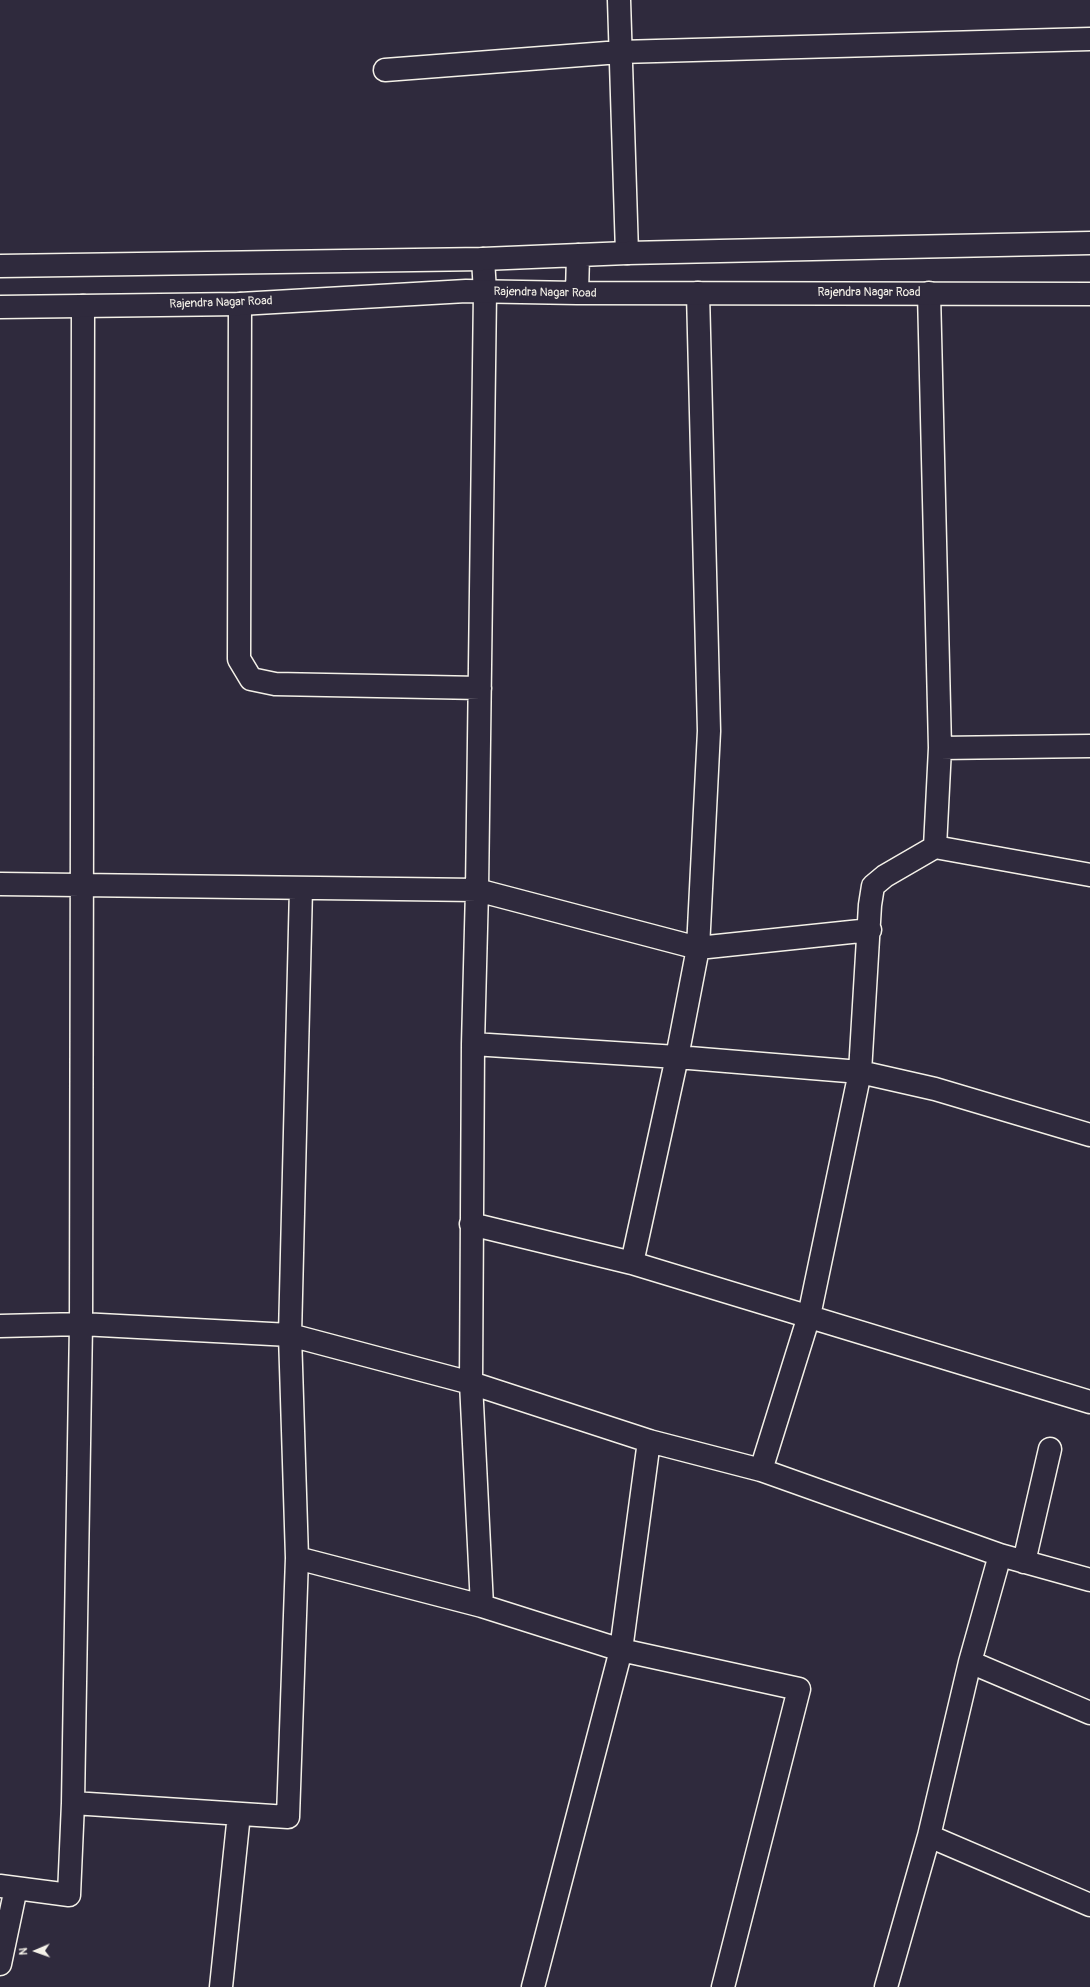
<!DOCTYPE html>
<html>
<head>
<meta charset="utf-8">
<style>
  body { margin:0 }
  #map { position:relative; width:1090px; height:1987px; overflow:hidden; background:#2f2a3d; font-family:Pangolin,sans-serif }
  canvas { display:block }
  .north { position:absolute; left:16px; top:1931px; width:40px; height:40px; -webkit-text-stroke:3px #2f2a3d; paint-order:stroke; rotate:268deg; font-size:11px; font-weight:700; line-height:16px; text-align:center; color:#f4f1e8 }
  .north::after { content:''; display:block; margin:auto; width:14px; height:18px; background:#f4f1e8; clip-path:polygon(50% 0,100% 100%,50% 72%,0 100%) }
</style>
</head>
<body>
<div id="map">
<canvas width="1090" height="1987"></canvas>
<div class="north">N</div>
</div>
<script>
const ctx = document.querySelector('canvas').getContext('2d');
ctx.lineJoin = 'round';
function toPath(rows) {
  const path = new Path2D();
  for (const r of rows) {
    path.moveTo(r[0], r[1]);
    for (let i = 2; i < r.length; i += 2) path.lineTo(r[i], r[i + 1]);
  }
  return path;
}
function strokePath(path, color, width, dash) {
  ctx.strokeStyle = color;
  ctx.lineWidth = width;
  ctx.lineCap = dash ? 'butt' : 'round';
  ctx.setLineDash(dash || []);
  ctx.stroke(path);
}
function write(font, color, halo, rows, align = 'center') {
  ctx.font = font + ' Pangolin,sans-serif';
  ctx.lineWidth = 3;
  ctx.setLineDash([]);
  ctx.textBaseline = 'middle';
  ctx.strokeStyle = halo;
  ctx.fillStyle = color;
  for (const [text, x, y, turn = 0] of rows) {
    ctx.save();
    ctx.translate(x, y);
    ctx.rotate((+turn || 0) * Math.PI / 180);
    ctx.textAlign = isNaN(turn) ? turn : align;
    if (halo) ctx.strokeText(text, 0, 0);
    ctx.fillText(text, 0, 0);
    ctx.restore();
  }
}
const minor = toPath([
  [619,0,627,253],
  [385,70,620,52,1090,39],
  [240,304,239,659,251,679,275,684,480,688],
  [940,748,1090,746],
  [935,847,1090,875],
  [0,884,477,890,698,948,870,930],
  [473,1044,677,1057,860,1072,935,1089,1090,1135],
  [471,1224,632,1263,1090,1402],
  [632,1263,677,1057,698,948,709,731,698,293],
  [0,1326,81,1324,290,1335,471,1383,649,1441,761,1470,1000,1555,1090,1580],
  [761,1470,809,1316,860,1072,870,905,873,886,885,876,935,847,940,748,929,293],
  [297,1558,290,1335,301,888],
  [1024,1562,1050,1449],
  [482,1606,471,1383,473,1044,477,890,485,292,483,259],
  [970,1662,1090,1713],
  [73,1803,288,1817,297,1558,482,1606,621,1650,799,1689,723,1987],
  [929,1836,1090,1905],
  [0,1886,69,1895,73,1803,81,1324,83,306],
  [0,1964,16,1888],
  [221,1987,239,1814],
  [533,1987,621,1650,649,1441],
  [886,1987,929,1836,970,1662,1000,1555]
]);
const major = toPath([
  [0,266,483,259,627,253,1090,243],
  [577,293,578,255],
  [0,307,240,304,466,291,577,293,1090,294]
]);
strokePath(minor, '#f4f1e8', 25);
strokePath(major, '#f4f1e8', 25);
strokePath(minor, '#2f2a3d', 22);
strokePath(major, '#2f2a3d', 22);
write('12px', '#f4f1e8', '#2f2a3d', [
  ["Rajendra Nagar Road",545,293,1],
  ["Rajendra Nagar Road",869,293],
  ["Rajendra Nagar Road",221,303,-2]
]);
</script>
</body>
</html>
